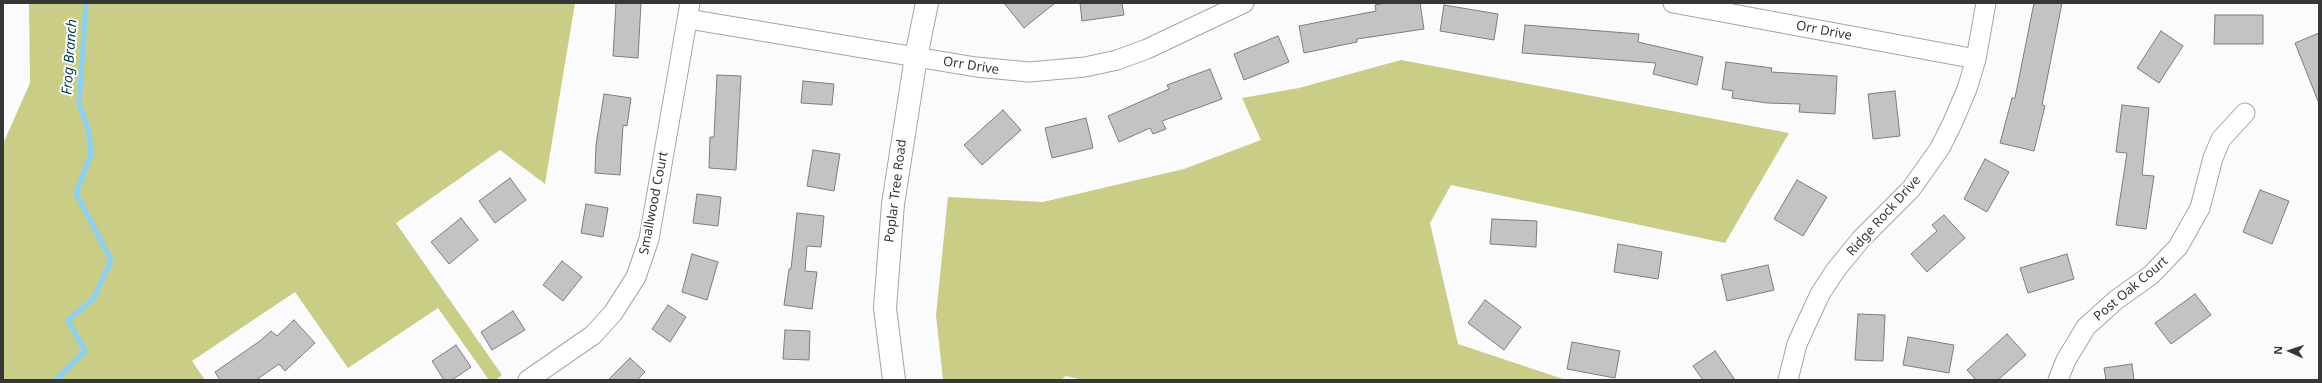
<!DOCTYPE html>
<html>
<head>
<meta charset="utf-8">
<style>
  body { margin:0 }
  #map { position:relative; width:2322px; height:383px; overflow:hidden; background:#fbfbfd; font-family:"Noto Sans",sans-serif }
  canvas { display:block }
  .frame { position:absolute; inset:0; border:4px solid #363737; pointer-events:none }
  .north { position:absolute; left:2270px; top:331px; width:40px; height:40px; -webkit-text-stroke:3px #fff; paint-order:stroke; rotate:273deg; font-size:11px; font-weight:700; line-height:16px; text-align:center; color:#363737 }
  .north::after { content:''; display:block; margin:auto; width:14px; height:18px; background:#363737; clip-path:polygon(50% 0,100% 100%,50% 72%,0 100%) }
</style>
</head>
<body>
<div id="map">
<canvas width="2322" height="383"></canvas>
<div class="frame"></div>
<div class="north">N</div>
</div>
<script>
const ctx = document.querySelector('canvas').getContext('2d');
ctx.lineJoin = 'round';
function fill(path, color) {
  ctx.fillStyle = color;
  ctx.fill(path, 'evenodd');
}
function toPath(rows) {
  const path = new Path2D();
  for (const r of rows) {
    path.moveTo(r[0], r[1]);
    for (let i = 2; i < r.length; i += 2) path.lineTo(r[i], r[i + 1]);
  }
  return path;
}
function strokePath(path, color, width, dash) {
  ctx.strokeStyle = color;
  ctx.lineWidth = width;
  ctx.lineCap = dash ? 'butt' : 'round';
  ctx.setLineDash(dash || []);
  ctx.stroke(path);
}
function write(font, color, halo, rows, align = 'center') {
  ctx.font = font + ' "Noto Sans",sans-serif';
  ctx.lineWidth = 4;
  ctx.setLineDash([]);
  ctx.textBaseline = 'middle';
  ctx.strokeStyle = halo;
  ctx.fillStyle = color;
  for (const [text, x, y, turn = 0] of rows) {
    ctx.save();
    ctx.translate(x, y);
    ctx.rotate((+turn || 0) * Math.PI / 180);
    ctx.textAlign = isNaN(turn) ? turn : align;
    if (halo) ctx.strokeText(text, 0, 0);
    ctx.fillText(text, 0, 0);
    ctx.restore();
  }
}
fill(toPath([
  [29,3,575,3,545,184,500,150,396,223,502,375,495,380,489,380,438,308,348,368,295,292,192,361,205,380,3,380,3,144,30,83],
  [1401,60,1789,133,1725,243,1451,185,1430,223,1458,344,1566,380,1083,380,1066,376,1061,380,943,380,936,315,948,197,1043,202,1184,169,1261,140,1242,98,1299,88]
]), '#cacd86');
strokePath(toPath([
  [56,380,85,351,68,320,94,298,111,260,76,193,91,154,89,132,79,104,86,3]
]), '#89d1f9', 5);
const building = toPath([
  [616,3,641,3,638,58,613,56,616,3],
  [1004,3,1055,3,1024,28,1004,3],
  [1080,3,1122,3,1124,15,1082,21,1080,3],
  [1386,3,1420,3,1424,29,1357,39,1357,42,1304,53,1299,26,1376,11,1375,5,1386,3],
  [2034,3,2062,3,2042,105,2045,106,2034,151,2000,143,2012,98,2015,98,2034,3],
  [1444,5,1498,14,1494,40,1440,31,1444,5],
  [2215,15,2263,15,2263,44,2214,44,2215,15],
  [1525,25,1639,34,1638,42,1703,57,1697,85,1653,74,1656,63,1522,53,1525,25],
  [2161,31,2183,46,2159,83,2137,68,2161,31],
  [2319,33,2319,101,2318,101,2295,43,2319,33],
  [1278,36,1289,62,1244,80,1234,54,1278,36],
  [1726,62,1772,68,1771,72,1837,76,1835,114,1799,112,1800,104,1767,103,1732,98,1733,91,1722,89,1726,62],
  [1210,69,1222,99,1162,121,1166,129,1153,134,1150,128,1119,142,1108,116,1169,89,1167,85,1210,69],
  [717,75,741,76,736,170,709,168,710,137,714,137,717,75],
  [803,81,834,84,832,105,801,103,803,81],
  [1895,91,1900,136,1873,139,1868,94,1895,91],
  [604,94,631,98,627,126,623,125,620,175,595,173,596,145,604,94],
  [2122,105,2149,108,2142,175,2154,176,2146,229,2116,225,2127,153,2116,152,2122,105],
  [1003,110,1021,130,982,165,964,145,1003,110],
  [1086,118,1093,148,1052,158,1045,128,1086,118],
  [813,150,840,154,834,191,807,186,813,150],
  [1985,159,2009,172,1987,212,1964,199,1985,159],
  [510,178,526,200,495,223,479,201,510,178],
  [1797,180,1827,197,1803,236,1774,219,1797,180],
  [2260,190,2289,201,2272,244,2243,232,2260,190],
  [697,194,721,197,718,226,693,223,697,194],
  [586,204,608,208,603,237,581,233,586,204],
  [797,213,824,216,821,247,807,246,805,271,817,272,812,309,784,305,789,269,791,269,797,213],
  [1944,215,1965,238,1927,272,1911,254,1937,231,1932,225,1944,215],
  [461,218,478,240,449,264,431,242,461,218],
  [1492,219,1537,221,1536,247,1490,244,1492,219],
  [1618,244,1662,252,1658,279,1614,272,1618,244],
  [692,254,718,262,707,300,682,292,692,254],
  [2067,254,2074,279,2028,293,2020,268,2067,254],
  [562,261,582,277,563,301,543,285,562,261],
  [1768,265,1774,290,1727,301,1721,275,1768,265],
  [2195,294,2211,315,2171,344,2155,323,2195,294],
  [1485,300,1521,327,1504,350,1468,323,1485,300],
  [668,305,686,317,670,342,652,329,668,305],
  [513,311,525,330,492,350,481,332,513,311],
  [1858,314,1885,315,1883,361,1855,360,1858,314],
  [294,320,315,343,285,371,279,364,256,380,220,380,215,372,260,341,271,331,277,336,294,320],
  [785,330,810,331,809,360,783,359,785,330],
  [2007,334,2026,355,1998,380,1976,380,1967,370,2007,334],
  [1908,337,1954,345,1949,373,1903,365,1908,337],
  [1572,342,1620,351,1615,378,1567,369,1572,342],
  [456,345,471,367,452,380,444,380,432,361,456,345],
  [1715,351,1735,380,1703,380,1693,366,1715,351],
  [630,358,645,372,637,380,608,380,630,358],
  [2132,364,2134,380,2106,380,2104,368,2132,364]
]);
fill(building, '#c4c3c3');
strokePath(building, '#7e7d7e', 1);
const minor = toPath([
  [1673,3,1976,59],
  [688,19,976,67,1029,72,1085,67,1117,60,1147,49,1244,3],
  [528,380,593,335,613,313,636,277,649,239,690,3],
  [1788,380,1797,344,1820,294,1835,271,1861,239,1911,189,1940,148,1952,124,1967,89,1976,59,1986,3],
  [2058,380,2066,360,2086,327,2116,300,2151,275,2178,247,2200,208,2213,158,2221,139,2245,113]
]);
const secondary = toPath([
  [894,380,885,308,893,204,916,57,927,3]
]);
strokePath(minor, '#a4a5a6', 21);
strokePath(secondary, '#a4a5a6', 24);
strokePath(minor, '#fff', 19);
strokePath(secondary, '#fff', 22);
write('13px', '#363737', '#fff', [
  ["Orr Drive",1824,31,11],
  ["Orr Drive",971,66,9],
  ["Poplar Tree Road",896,191,-83],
  ["Smallwood Court",654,203,-79],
  ["Ridge Rock Drive",1884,216,-48],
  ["Post Oak Court",2131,289,-40]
]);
write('italic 14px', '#02415c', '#fff', [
  ["Frog Branch",70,57,-86]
]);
</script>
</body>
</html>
